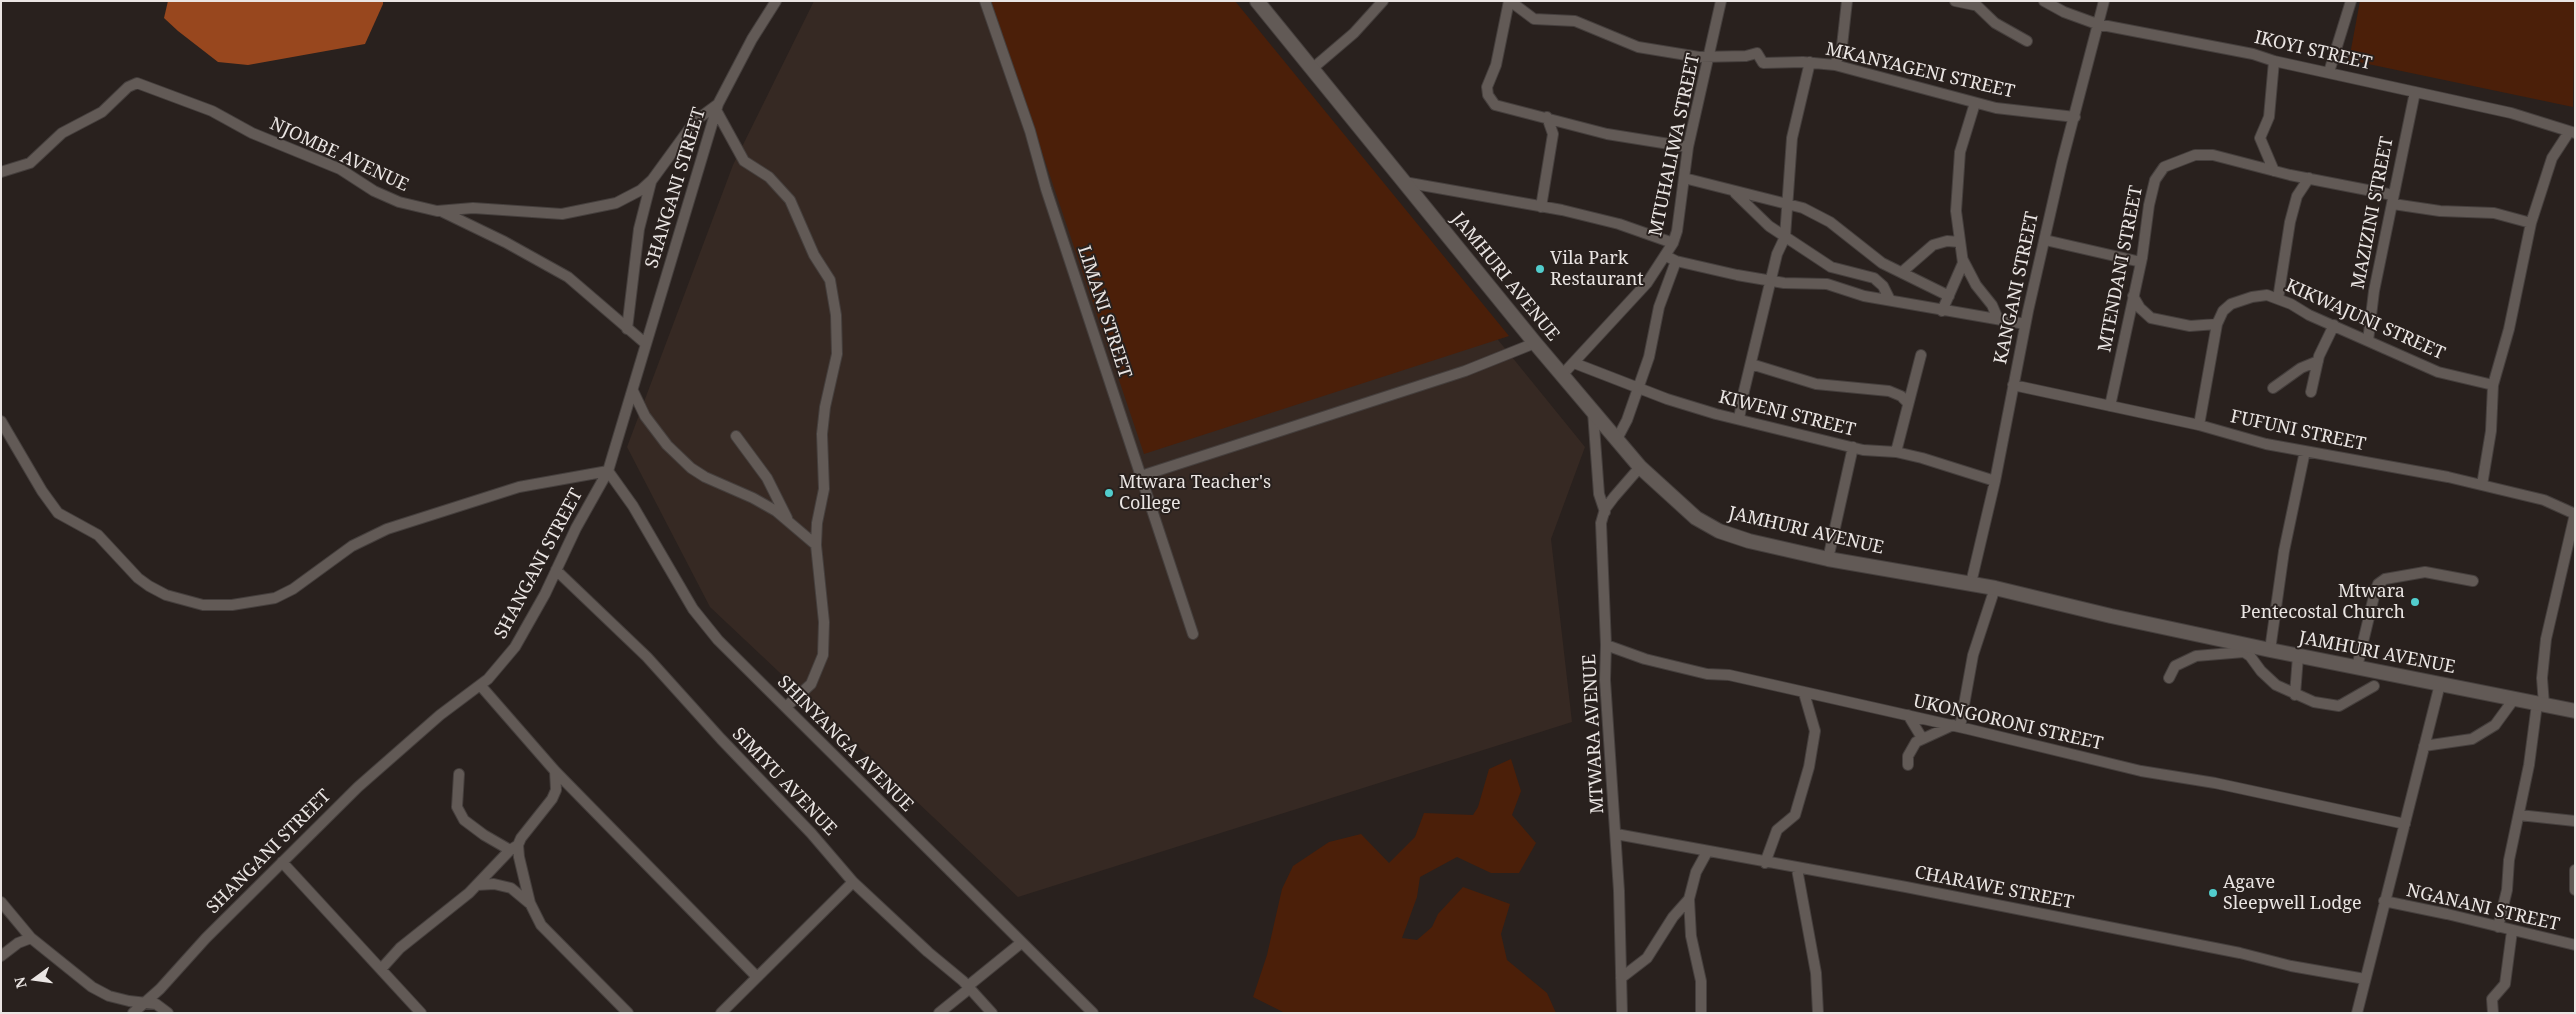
<!DOCTYPE html>
<html>
<head>
<meta charset="utf-8">
<style>
  body { margin:0 }
  #map { position:relative; width:2576px; height:1014px; overflow:hidden; background:#29211e; font-family:"Noto Serif",serif }
  canvas { display:block }
  .frame { position:absolute; inset:0; border:2px solid #eae5e3; pointer-events:none }
  .north { position:absolute; left:10px; top:954px; width:50px; height:50px; -webkit-text-stroke:4px #29211e; paint-order:stroke; rotate:256deg; font-size:14px; font-weight:700; line-height:20px; text-align:center; color:#eae5e3 }
  .north::after { content:''; display:block; margin:auto; width:18px; height:22px; background:#eae5e3; clip-path:polygon(50% 0,100% 100%,50% 72%,0 100%) }
</style>
</head>
<body>
<div id="map">
<canvas width="2576" height="1014"></canvas>
<div class="frame"></div>
<div class="north">N</div>
</div>
<script>
const ctx = document.querySelector('canvas').getContext('2d');
ctx.lineJoin = 'round';
function fill(path, color) {
  ctx.fillStyle = color;
  ctx.fill(path, 'evenodd');
}
function toPath(rows) {
  const path = new Path2D();
  for (const r of rows) {
    path.moveTo(r[0], r[1]);
    for (let i = 2; i < r.length; i += 2) path.lineTo(r[i], r[i + 1]);
  }
  return path;
}
function strokePath(path, color, width, dash) {
  ctx.strokeStyle = color;
  ctx.lineWidth = width;
  ctx.lineCap = dash ? 'butt' : 'round';
  ctx.setLineDash(dash || []);
  ctx.stroke(path);
}
function write(font, color, halo, rows, align = 'center') {
  ctx.font = font + ' "Noto Serif",serif';
  ctx.lineWidth = 4;
  ctx.setLineDash([]);
  ctx.textBaseline = 'middle';
  ctx.strokeStyle = halo;
  ctx.fillStyle = color;
  for (const [text, x, y, turn = 0] of rows) {
    ctx.save();
    ctx.translate(x, y);
    ctx.rotate((+turn || 0) * Math.PI / 180);
    ctx.textAlign = isNaN(turn) ? turn : align;
    if (halo) ctx.strokeText(text, 0, 0);
    ctx.fillText(text, 0, 0);
    ctx.restore();
  }
}
fill(toPath([
  [814,1,1223,1,1585,447,1551,539,1572,722,1018,897,710,607,627,447,733,165]
]), '#362923');
fill(toPath([
  [991,1,1235,1,1509,336,1144,454],
  [2360,1,2575,1,2573,107,2349,60],
  [1511,759,1521,791,1512,815,1536,843,1519,873,1491,873,1457,857,1420,877,1417,897,1402,938,1417,940,1432,927,1438,914,1463,887,1510,904,1501,934,1507,960,1547,993,1556,1013,1285,1013,1253,997,1267,955,1282,889,1293,866,1329,842,1361,834,1389,863,1415,837,1424,813,1473,815,1478,807,1489,769]
]), '#4b1f09');
fill(toPath([
  [168,1,383,1,383,4,365,44,248,65,218,62,178,31,164,18]
]), '#98471e');
const minor = toPath([
  [985,1,1030,131,1046,189,1193,634],
  [1509,1,1496,65,1487,87,1488,95,1495,105,1607,134,1688,147],
  [1510,1,1534,19,1575,21,1638,47,1699,57,1746,56,1757,53,1763,63,1803,62,1835,65,1996,108,2075,117],
  [1955,1,1974,5],
  [1972,1,1995,23,2027,41],
  [2044,1,2064,12,2097,24,2253,54,2274,61,2511,113,2575,133],
  [2274,61,2269,117,2260,138,2274,171],
  [1835,65,1842,46,1847,1],
  [1313,68,1354,33,1383,1],
  [2329,72,2351,1],
  [716,110,744,161,769,177,790,200,814,255,830,280,836,315,837,354,825,407,822,434,824,489,817,523,816,545,824,622,823,655,811,684,786,707],
  [1,172,30,163,62,133,102,112,128,87,137,83,212,111,252,133,340,169,374,191,399,202,437,211,473,208,562,214,616,203,641,190,652,180,695,121,718,104],
  [1684,178,1803,208,1830,222,1882,263,1949,296],
  [1404,182,1562,210,1619,224,1673,243],
  [1735,193,1769,226,1831,267,1874,278,1883,286,1890,300],
  [2393,204,2440,211,2494,213,2531,223],
  [1541,207,1553,134,1547,117],
  [443,212,505,242,568,277,646,344],
  [2045,240,2141,262],
  [1666,256,1676,261,1737,275,1784,283,1827,284,1864,296,2025,324],
  [1963,260,1976,285,1992,305,1998,319],
  [1902,272,1933,245,1947,241,1960,242],
  [2133,296,2140,308,2151,318,2190,326,2217,324],
  [2278,299,2290,222,2297,196,2309,178],
  [1942,311,1963,263,1956,211,1960,152,1975,103],
  [627,329,639,229,651,182],
  [2368,341,2374,291,2415,92],
  [1574,363,1667,399,1716,414,1863,450,1896,452,1922,458,1995,481],
  [1751,364,1816,384,1889,391,1901,396,1908,403],
  [1562,375,1647,283,1673,243,1677,231,1688,147,1721,1],
  [2013,385,2199,425,2266,444,2448,477,2544,500,2575,514],
  [2273,388,2301,368,2318,361],
  [633,391,645,416,667,445,691,468,705,477,753,498,776,511,816,545],
  [2311,392,2319,356,2334,325],
  [2110,406,2142,258,2149,205,2155,180,2164,167,2195,155,2213,155,2290,175,2393,195],
  [1593,412,1599,494,1605,512],
  [1739,419,1744,391,1777,254,1785,237,1792,138,1810,62],
  [1,421,42,491,58,513,98,535,138,578,149,586,166,595,203,605,232,605,275,598,293,589,352,546,387,529,519,487,608,471],
  [2199,425,2217,324,2223,311,2231,304,2252,297,2267,295,2291,304,2309,315,2438,372,2493,385],
  [736,436,767,478,787,518],
  [1617,439,1627,420,1649,357,1659,307,1676,261],
  [1896,452,1921,355],
  [608,471,633,506,693,609,718,640,1093,1013],
  [1141,476,1465,371,1535,343],
  [2482,485,2491,431,2493,385,2509,329,2531,223,2552,158,2569,132],
  [1828,559,1853,447],
  [556,570,647,657,721,739,811,833,853,882,928,952,963,981,992,1013],
  [1971,583,1995,481,2028,311,2062,162,2104,1],
  [1606,645,1645,659,1707,674,1729,675,1968,729,2141,771,2215,783,2405,824],
  [2270,650,2284,551,2305,451],
  [2357,667,2375,592,2378,584,2385,579,2425,572,2473,581],
  [2169,678,2175,666,2196,656,2244,652,2250,656,2261,671,2276,685,2314,702,2339,706,2374,686],
  [480,685,555,771,756,976],
  [2295,695,2298,656],
  [2544,705,2542,678,2546,639,2575,514],
  [1908,715,1922,738],
  [1960,727,1973,655,1995,588],
  [2424,746,2472,739,2495,725,2514,699],
  [1908,765,1908,756,1916,742,1953,725],
  [555,771,556,790,552,799,521,838,518,845,519,857,530,903,541,925,628,1013],
  [459,774,457,807,464,820,484,835,510,850],
  [2519,815,2575,821],
  [1616,834,1906,887,2240,953,2291,966,2365,979],
  [282,862,421,1013],
  [1765,863,1777,830,1795,815,1809,767,1815,731,1804,693],
  [1797,869,1816,973,1818,1013],
  [2575,870,2575,890],
  [477,885,494,884,511,888,529,903],
  [2384,901,2447,914,2575,945],
  [1,902,31,938,92,987,109,996,129,1001,156,1004,168,1013],
  [2498,927,2507,890,2509,860,2529,765,2537,704],
  [1,956,18,943,31,938],
  [382,968,400,948,469,893,510,850,518,845],
  [1621,978,1647,958,1673,917,1689,899],
  [968,986,1021,943],
  [133,1013,160,989,206,938,358,787,440,715,488,679,515,647,545,594,576,528,608,471,718,104,752,39,776,1],
  [721,1013,853,882],
  [939,1013,970,988],
  [1622,1013,1619,891,1605,680,1606,645,1601,523,1605,509,1614,497,1640,467],
  [1701,1013,1701,981,1691,936,1689,899,1696,872,1707,852],
  [2357,1013,2440,684],
  [2493,1013,2492,999,2505,984,2512,931]
]);
const tertiary = toPath([
  [1257,1,1535,343,1640,467,1696,518,1719,531,1749,541,1828,559,1995,588,2111,616,2270,650,2575,711]
]);
strokePath(minor, '#453f3d', 12);
strokePath(tertiary, '#453f3d', 16);
strokePath(minor, '#625a56', 10);
strokePath(tertiary, '#625a56', 14);
for (const [x, y, r, color] of [
  [1540,269,5,"#52cdcd"],
  [1109,493,5,"#52cdcd"],
  [2415,602,5,"#52cdcd"],
  [2213,893,5,"#52cdcd"]
]) {
  const dot = new Path2D();
  dot.arc(x, y, r, 0, 2 * Math.PI);
  ctx.fillStyle = color;
  ctx.fill(dot);
  strokePath(dot, '#29211e', 2);
}
write('18px', '#eae5e3', '#29211e', [
  ["IKOYI STREET",2313,51,13],
  ["MKANYAGENI STREET",1920,71,13],
  ["MTUHALIWA STREET",1675,145,-78],
  ["NJOMBE AVENUE",339,155,25],
  ["SHANGANI STREET",676,188,-73],
  ["MAZIZINI STREET",2373,213,-79],
  ["MTENDANI STREET",2121,269,-79],
  ["JAMHURI AVENUE",1505,277,51],
  ["KANGANI STREET",2017,288,-78],
  ["LIMANI STREET",1104,312,72],
  ["KIKWAJUNI STREET",2365,320,24],
  ["KIWENI STREET",1787,414,14],
  ["FUFUNI STREET",2298,431,12],
  ["JAMHURI AVENUE",1806,531,13],
  ["SHANGANI STREET",539,564,-62],
  ["JAMHURI AVENUE",2377,653,11],
  ["UKONGORONI STREET",2008,723,13],
  ["MTWARA AVENUE",1594,734,-93],
  ["SHINYANGA AVENUE",845,744,45],
  ["SIMIYU AVENUE",784,782,46],
  ["SHANGANI STREET",269,852,-45],
  ["CHARAWE STREET",1994,888,11],
  ["NGANANI STREET",2483,908,13]
]);
write('18px', '#eae5e3', '#29211e', [
  ["Vila Park",1550,259],
  ["Restaurant",1550,280],
  ["Mtwara Teacher's",1119,483],
  ["College",1119,504],
  ["Mtwara",2405,592,"right"],
  ["Pentecostal Church",2405,613,"right"],
  ["Agave",2223,883],
  ["Sleepwell Lodge",2223,904]
], 'left');
</script>
</body>
</html>
